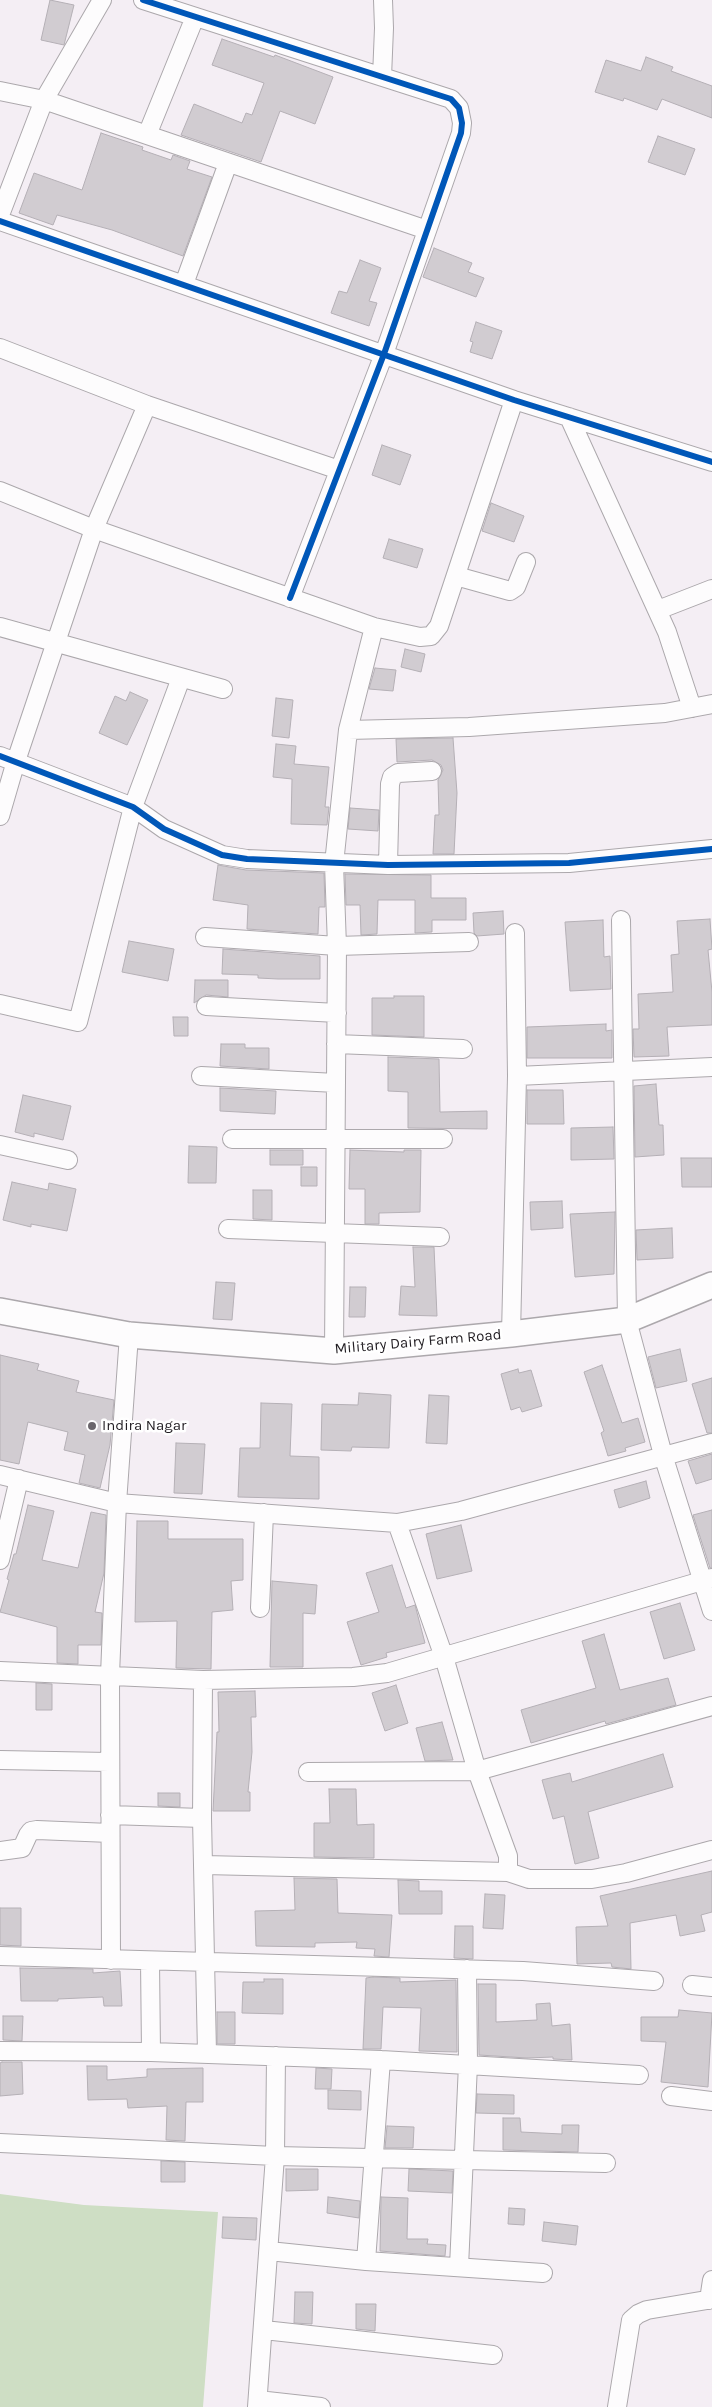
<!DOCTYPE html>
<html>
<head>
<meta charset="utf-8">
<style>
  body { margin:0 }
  canvas { display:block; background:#f4eef4 }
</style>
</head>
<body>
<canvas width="712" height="2407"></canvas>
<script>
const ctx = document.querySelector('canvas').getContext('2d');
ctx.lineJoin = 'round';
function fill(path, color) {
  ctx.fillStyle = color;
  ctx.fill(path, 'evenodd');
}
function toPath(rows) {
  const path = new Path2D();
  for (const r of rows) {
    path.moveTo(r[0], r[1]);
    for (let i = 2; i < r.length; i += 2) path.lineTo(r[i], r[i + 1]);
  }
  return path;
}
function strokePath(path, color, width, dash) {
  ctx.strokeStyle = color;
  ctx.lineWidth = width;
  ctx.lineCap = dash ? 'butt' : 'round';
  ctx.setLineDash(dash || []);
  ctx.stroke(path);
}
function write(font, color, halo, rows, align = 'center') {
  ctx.font = font + ' Karla,sans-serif';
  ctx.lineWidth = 5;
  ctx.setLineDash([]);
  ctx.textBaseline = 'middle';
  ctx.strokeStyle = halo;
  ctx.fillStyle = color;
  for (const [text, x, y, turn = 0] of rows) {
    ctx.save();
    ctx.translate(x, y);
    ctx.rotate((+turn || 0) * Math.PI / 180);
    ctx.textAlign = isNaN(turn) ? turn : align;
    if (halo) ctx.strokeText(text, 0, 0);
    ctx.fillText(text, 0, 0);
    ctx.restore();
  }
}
fill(toPath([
  [0,2194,84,2205,218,2212,203,2407,0,2407]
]), '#cedec4');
const building = toPath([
  [50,0,74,5,64,45,41,40,50,0],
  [222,39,274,57,275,55,333,77,315,124,280,111,261,162,181,135,194,104,242,123,246,113,252,115,264,83,212,65,222,39],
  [646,57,673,67,671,71,712,86,712,118,662,99,657,110,624,98,623,101,595,92,606,60,641,71,646,57],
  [101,133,143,147,142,150,171,160,173,155,190,161,187,169,212,177,183,256,112,230,57,215,53,225,19,213,34,173,82,190,101,133],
  [658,136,695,149,685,175,648,162,658,136],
  [434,248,472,263,468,272,484,278,476,297,423,277,434,248],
  [360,260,381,268,369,301,377,303,369,326,331,313,339,291,347,293,360,260],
  [476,322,502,331,492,359,470,352,473,342,470,341,476,322],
  [382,445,411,455,400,485,372,475,382,445],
  [491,503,524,516,514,542,482,531,491,503],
  [389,539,423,549,417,568,383,558,389,539],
  [405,649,425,654,421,672,401,667,405,649],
  [375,668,396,670,393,691,369,689,375,668],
  [130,692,148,700,127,745,99,733,115,696,126,701,130,692],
  [276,698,293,700,289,738,272,736,276,698],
  [453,738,457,793,454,854,433,854,435,815,439,815,438,780,443,770,441,765,432,760,397,762,396,739,453,738],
  [276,744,296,746,294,764,329,767,325,807,329,807,327,825,291,824,292,779,273,777,276,744],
  [350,808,379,810,378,831,348,829,350,808],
  [218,865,246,870,324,873,325,907,319,907,318,934,247,929,248,905,213,900,218,865],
  [345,874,431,875,431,898,466,898,466,920,432,920,432,932,415,933,415,900,378,900,377,934,361,935,360,905,346,905,345,874],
  [503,911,504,934,477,936,474,933,473,913,503,911],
  [710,919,712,949,708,950,712,992,712,1025,667,1027,669,1056,634,1057,633,1029,639,1029,638,994,673,992,671,955,679,954,677,921,710,919],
  [603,920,604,957,610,956,611,989,570,991,565,922,603,920],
  [129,941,174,949,168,981,122,972,129,941],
  [223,949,320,956,320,979,278,979,258,978,258,975,222,974,223,949],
  [195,980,228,980,228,997,206,995,194,1003,195,980],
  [394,996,424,996,424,1037,372,1035,372,998,394,998,394,996],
  [173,1017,188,1017,188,1036,174,1036,173,1017],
  [606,1024,606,1031,612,1030,612,1058,527,1058,527,1027,606,1024],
  [221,1044,245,1044,245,1048,269,1048,269,1069,220,1066,221,1044],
  [388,1057,439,1059,440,1112,487,1111,487,1129,408,1128,408,1092,388,1091,388,1057],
  [656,1084,659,1125,663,1125,664,1155,635,1157,634,1086,656,1084],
  [220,1088,276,1091,275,1114,220,1111,220,1088],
  [527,1090,563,1090,564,1124,527,1124,527,1090],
  [23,1095,71,1106,63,1140,34,1133,34,1137,15,1132,23,1095],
  [613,1127,614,1159,571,1160,571,1128,613,1127],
  [189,1146,217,1147,216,1183,188,1183,189,1146],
  [270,1150,303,1150,303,1165,270,1165,270,1150],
  [350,1150,404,1152,404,1150,421,1150,420,1212,379,1213,379,1224,365,1224,365,1189,349,1189,350,1150],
  [681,1158,712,1158,712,1187,682,1187,681,1158],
  [301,1167,317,1167,317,1186,301,1186,301,1167],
  [12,1182,48,1190,49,1183,76,1189,67,1231,31,1224,31,1227,3,1220,12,1182],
  [253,1190,272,1190,272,1220,253,1219,253,1190],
  [562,1201,563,1228,531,1230,530,1202,562,1201],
  [615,1212,614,1274,575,1277,570,1214,615,1212],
  [672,1228,673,1258,637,1260,636,1230,672,1228],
  [413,1247,434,1247,437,1316,399,1315,401,1286,415,1287,413,1247],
  [216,1282,235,1283,232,1320,213,1319,216,1282],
  [350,1287,366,1287,365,1317,349,1317,350,1287],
  [680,1349,687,1381,656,1388,648,1357,680,1349],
  [0,1355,39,1364,37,1370,79,1381,76,1392,114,1400,110,1445,100,1488,79,1483,85,1455,64,1450,68,1432,28,1422,19,1464,0,1460,0,1355],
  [602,1365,622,1423,638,1418,645,1442,625,1448,626,1451,608,1456,601,1433,604,1431,584,1372,602,1365],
  [518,1369,519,1373,531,1370,542,1406,522,1412,520,1407,511,1410,501,1374,518,1369],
  [712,1378,712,1433,707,1433,692,1384,712,1378],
  [359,1393,391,1395,389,1448,352,1447,351,1451,321,1450,322,1404,358,1405,359,1393],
  [429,1395,449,1396,447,1444,426,1443,429,1395],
  [261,1403,292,1404,290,1456,319,1457,319,1499,238,1497,240,1448,260,1448,261,1403],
  [176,1443,205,1444,202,1494,174,1493,176,1443],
  [712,1454,712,1479,696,1484,688,1461,712,1454],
  [646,1481,650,1498,619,1508,614,1490,646,1481],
  [28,1505,54,1511,42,1560,78,1568,91,1512,106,1515,104,1573,95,1612,102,1613,101,1645,78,1645,78,1664,57,1663,57,1627,0,1612,9,1580,7,1579,14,1554,16,1554,28,1505],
  [712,1510,712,1568,710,1568,693,1515,712,1510],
  [137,1521,168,1521,168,1539,243,1539,243,1580,231,1581,233,1610,212,1612,211,1669,176,1668,177,1621,135,1622,137,1521],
  [461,1525,472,1571,437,1579,426,1534,461,1525],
  [392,1565,406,1608,415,1605,425,1643,386,1653,387,1657,361,1665,347,1622,379,1612,366,1573,392,1565],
  [272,1581,317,1585,315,1614,303,1613,303,1667,270,1667,272,1581],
  [680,1603,695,1650,664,1659,650,1612,680,1603],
  [604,1634,620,1690,668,1678,676,1705,606,1724,605,1721,531,1743,521,1710,596,1688,582,1641,604,1634],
  [36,1683,52,1684,52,1710,36,1710,36,1683],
  [396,1685,408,1723,385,1731,372,1693,396,1685],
  [255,1691,256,1717,251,1717,252,1752,248,1792,250,1792,250,1811,213,1811,217,1732,219,1732,218,1692,255,1691],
  [442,1722,453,1760,425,1761,416,1728,442,1722],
  [663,1754,673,1787,588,1812,599,1858,575,1864,564,1816,553,1819,542,1780,570,1773,572,1782,663,1754],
  [329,1789,356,1789,357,1825,374,1824,374,1858,314,1857,314,1823,330,1823,329,1789],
  [158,1793,180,1793,180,1807,158,1806,158,1793],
  [712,1871,712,1912,701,1915,705,1931,680,1936,676,1915,630,1923,631,1969,612,1967,611,1963,577,1964,576,1927,608,1926,600,1896,712,1871],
  [294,1878,337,1879,338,1913,392,1915,389,1957,374,1956,375,1949,356,1948,357,1942,315,1943,315,1947,256,1946,255,1911,295,1910,294,1878],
  [398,1880,419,1881,419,1891,442,1891,442,1914,399,1914,398,1880],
  [485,1894,505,1895,503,1929,483,1928,485,1894],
  [0,1908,21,1908,21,1946,0,1945,0,1908],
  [455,1926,473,1926,473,1959,454,1958,455,1926],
  [20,1968,93,1969,93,1973,120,1971,122,2006,104,2006,103,1997,58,1999,58,2001,21,2001,20,1968],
  [373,1977,400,1978,400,1982,456,1980,457,2052,419,2051,421,2008,383,2007,381,2049,363,2049,366,1978,373,1977],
  [264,1979,283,1979,283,2014,242,2013,243,1982,264,1982,264,1979],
  [478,1984,496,1984,496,2022,537,2020,536,2004,550,2003,552,2026,570,2024,572,2060,553,2059,553,2057,527,2058,479,2055,478,1984],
  [679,2010,712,2013,708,2087,661,2082,666,2042,641,2041,641,2017,678,2017,679,2010],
  [217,2012,235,2012,235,2044,217,2044,217,2012],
  [3,2016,23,2016,22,2041,3,2040,3,2016],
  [2,2062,22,2062,23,2094,0,2096,0,2063,2,2062],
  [87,2066,107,2066,107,2080,147,2077,147,2069,203,2068,203,2102,186,2102,185,2141,166,2140,167,2106,128,2108,127,2099,88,2100,87,2066],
  [316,2068,332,2069,331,2089,315,2089,316,2068],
  [328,2090,361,2091,361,2110,328,2109,328,2090],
  [477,2094,514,2095,514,2114,476,2113,477,2094],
  [503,2118,520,2118,521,2132,562,2134,562,2125,579,2125,578,2152,503,2150,503,2118],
  [387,2126,414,2127,413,2148,385,2148,387,2126],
  [161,2161,185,2162,185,2182,161,2182,161,2161],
  [286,2169,318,2169,318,2190,286,2191,286,2169],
  [409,2169,453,2171,452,2193,408,2191,409,2169],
  [328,2197,360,2201,359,2218,327,2213,328,2197],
  [381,2197,408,2198,407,2239,428,2239,427,2244,446,2245,445,2256,380,2251,381,2197],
  [509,2208,525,2209,524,2225,508,2224,509,2208],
  [223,2217,257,2218,256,2240,222,2238,223,2217],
  [544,2222,578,2226,576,2245,542,2241,544,2222],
  [295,2292,313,2292,312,2324,294,2323,295,2292],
  [356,2304,376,2304,375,2331,356,2329,356,2304]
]);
fill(building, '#d1ccd1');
strokePath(building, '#b5b0b6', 1);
const minor = toPath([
  [143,0,451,99,459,108,462,123,461,133,384,354,290,598],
  [382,77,384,28,383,0],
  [0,91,44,100,427,230],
  [147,135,195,17],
  [0,215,44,100,102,0],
  [0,221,514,400,712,462],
  [184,284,228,163],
  [0,348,147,405,339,470],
  [569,417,667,632,692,708],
  [0,491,94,529,374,627,420,637,431,636,439,626,514,400],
  [456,576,510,591,516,587,526,562],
  [658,610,712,589],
  [0,627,223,689],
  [348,730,469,727,665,713,712,704],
  [0,756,133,807,164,829,222,855,247,859,388,865,569,863,712,849],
  [0,816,16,761,94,529,147,405],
  [388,865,390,784,392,777,398,773,432,771],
  [621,920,627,1320,663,1455,712,1611],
  [515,933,517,1076],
  [205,937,337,946,469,942],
  [0,1004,78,1022,133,807,181,678],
  [206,1006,337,1013],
  [336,1044,463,1049],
  [201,1076,336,1083],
  [232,1139,443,1139],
  [0,1145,68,1160],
  [228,1229,440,1237],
  [511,1334,517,1076,712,1067],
  [334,1351,337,946,334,864,348,730,374,627],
  [0,1475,117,1503,397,1523,461,1511,712,1443],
  [0,1560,19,1479],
  [260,1608,264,1513],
  [0,1671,203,1680,353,1677,387,1673,712,1578],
  [203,1680,202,1818,207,2053],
  [0,1760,109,1762],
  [308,1772,477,1771,712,1706],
  [110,1815,202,1818],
  [0,1851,22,1848,28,1835,31,1831,37,1830,110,1833],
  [204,1865,508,1872,508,1856,477,1771,444,1657,397,1523],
  [508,1872,529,1879,592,1879,626,1873,712,1850],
  [0,1956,523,1971,654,1981],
  [111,1960,110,1675,117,1503,129,1335],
  [150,1961,151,2052],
  [692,1985,712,1987],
  [0,2051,151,2052,381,2060,639,2075],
  [671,2096,712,2101],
  [0,2143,275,2156,606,2163],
  [269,2251,366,2261,543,2273],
  [366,2261,381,2060],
  [459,2267,468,2064,467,1969],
  [709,2300,712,2280],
  [264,2330,493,2355],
  [258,2400,321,2407],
  [257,2407,275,2156,276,2056],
  [617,2407,631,2320,638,2314,647,2310,712,2299]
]);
const secondary = toPath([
  [0,1311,129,1335,334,1351,511,1334,627,1320,712,1285]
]);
strokePath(minor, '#aca8ac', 20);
strokePath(secondary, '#aca8ac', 28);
strokePath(minor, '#fdfcfd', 18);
strokePath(secondary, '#fdfcfd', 25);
strokePath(toPath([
  [143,0,451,99,459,108,462,123,461,133,384,354,290,598],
  [0,221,514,400,712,462],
  [0,756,133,807,164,829,222,855,247,859,388,865,569,863,712,849]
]), '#0057b8', 6);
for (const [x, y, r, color] of [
  [92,1426,5,"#6b666c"]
]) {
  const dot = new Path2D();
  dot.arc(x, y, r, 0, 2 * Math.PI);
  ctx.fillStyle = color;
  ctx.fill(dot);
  strokePath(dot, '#fff', 2);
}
write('15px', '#211d22', '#fff', [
  ["Military Dairy Farm Road",418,1342,-5]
]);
write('15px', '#211d22', '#fff', [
  ["Indira Nagar",102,1426]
], 'left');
</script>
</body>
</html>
